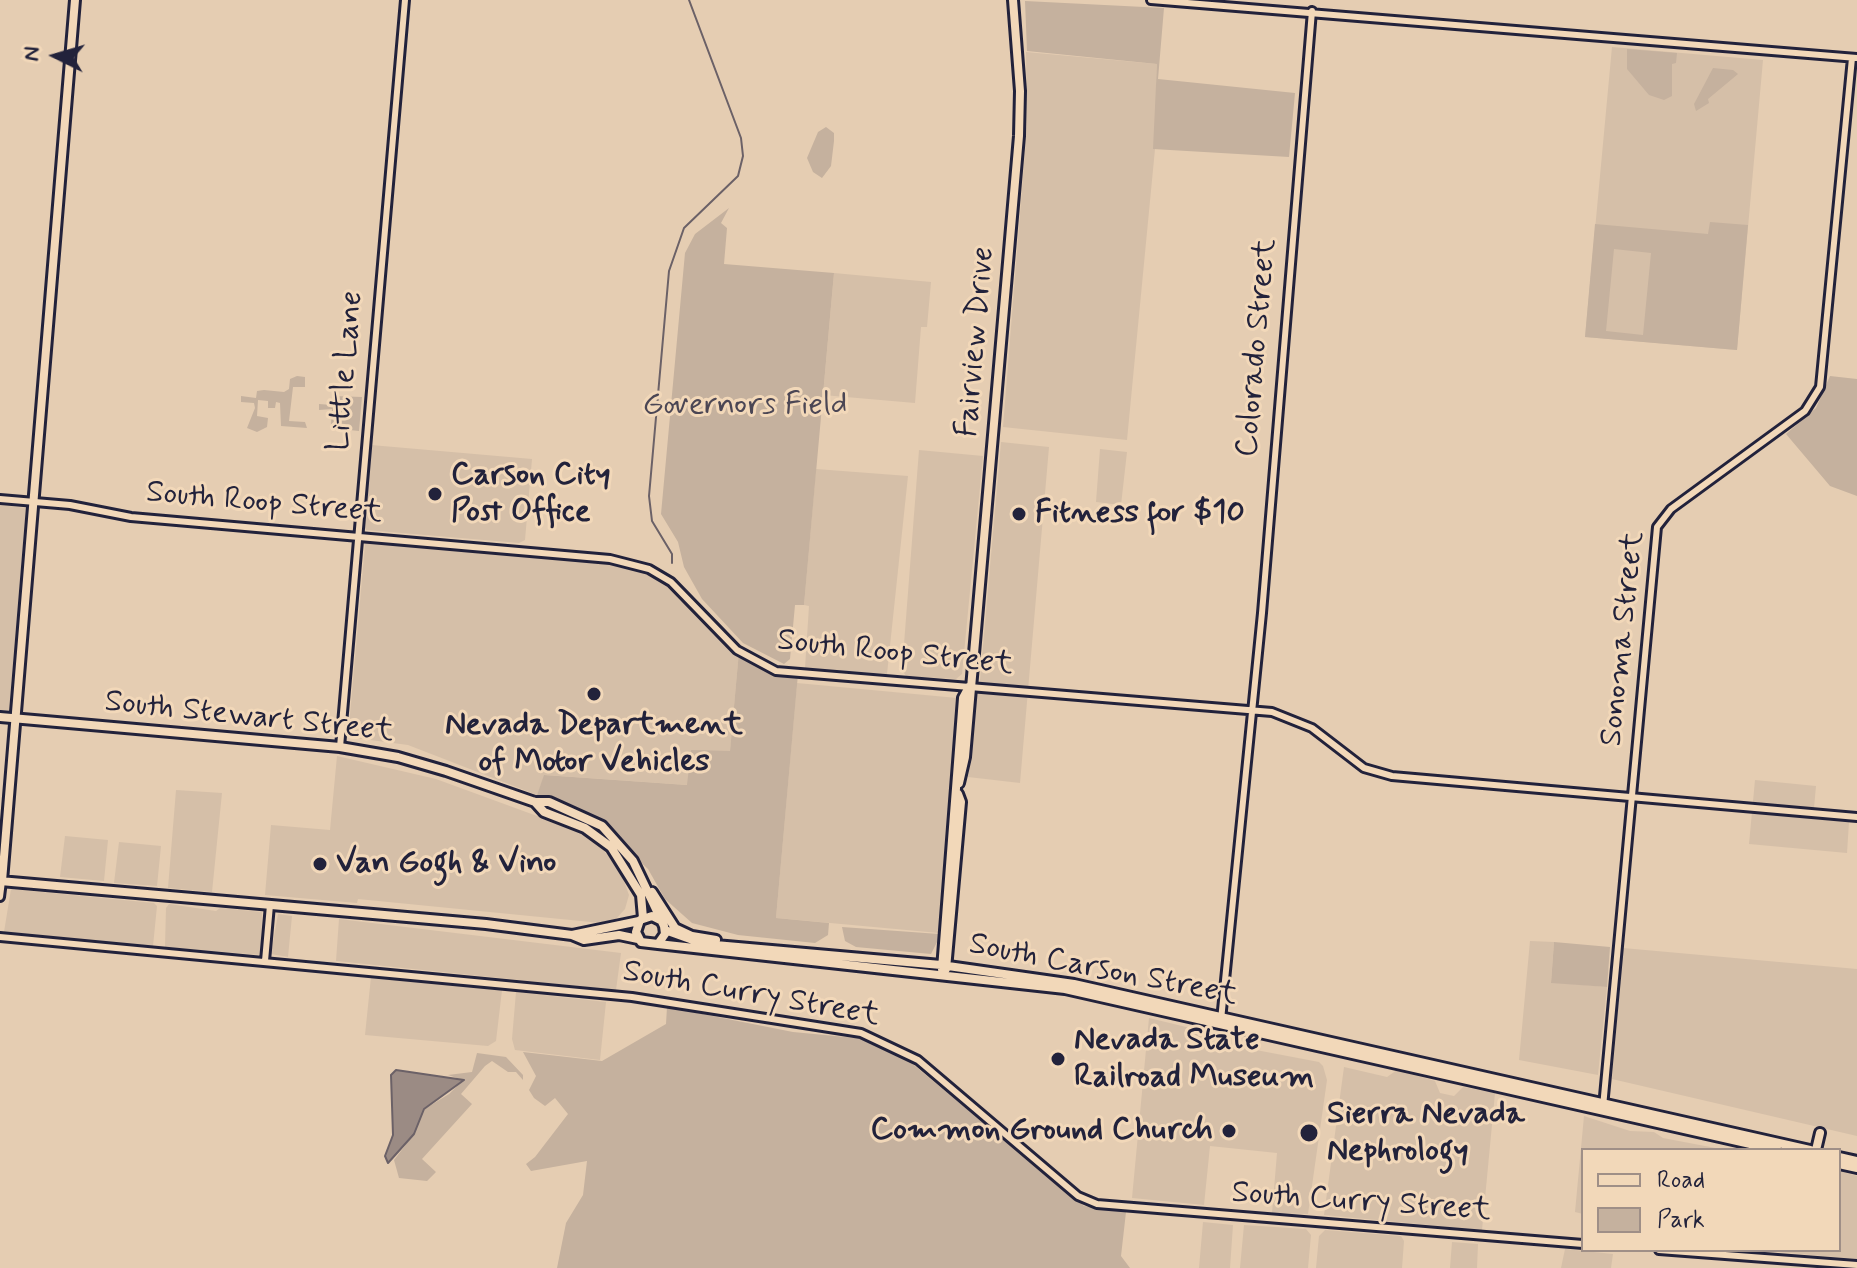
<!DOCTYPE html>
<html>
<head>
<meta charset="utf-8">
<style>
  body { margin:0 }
  #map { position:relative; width:1857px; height:1268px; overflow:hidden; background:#e5cdb2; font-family:Mynerve,sans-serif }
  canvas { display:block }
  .legend { position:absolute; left:1581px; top:1148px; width:260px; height:104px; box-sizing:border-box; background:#f2d8b9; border:2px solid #9f8f87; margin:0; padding:10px 14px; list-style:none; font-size:24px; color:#22223b }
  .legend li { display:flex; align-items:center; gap:16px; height:40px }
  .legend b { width:40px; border:2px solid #9f8f87 }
  .north { position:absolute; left:16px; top:16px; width:80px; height:80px; -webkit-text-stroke:6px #f2d8b9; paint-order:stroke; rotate:275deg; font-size:22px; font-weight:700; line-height:32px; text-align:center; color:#22223b }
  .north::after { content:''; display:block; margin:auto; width:28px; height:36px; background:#22223b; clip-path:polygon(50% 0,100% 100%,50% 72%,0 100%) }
</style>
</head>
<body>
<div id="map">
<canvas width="1857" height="1268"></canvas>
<ul class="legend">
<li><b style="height:10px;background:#f2d8b9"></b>Road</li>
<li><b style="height:22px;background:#c5b19e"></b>Park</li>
</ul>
<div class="north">N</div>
</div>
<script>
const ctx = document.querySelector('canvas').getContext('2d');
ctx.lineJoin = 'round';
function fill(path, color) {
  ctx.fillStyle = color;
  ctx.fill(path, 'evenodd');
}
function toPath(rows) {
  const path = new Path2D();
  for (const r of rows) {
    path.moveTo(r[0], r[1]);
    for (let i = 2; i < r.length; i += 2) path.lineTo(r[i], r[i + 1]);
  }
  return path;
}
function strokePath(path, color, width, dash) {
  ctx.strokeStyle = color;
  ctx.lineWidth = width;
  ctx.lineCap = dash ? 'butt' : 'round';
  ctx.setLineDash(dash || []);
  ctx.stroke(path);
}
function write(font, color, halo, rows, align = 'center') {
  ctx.font = font + ' Mynerve,sans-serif';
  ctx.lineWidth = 6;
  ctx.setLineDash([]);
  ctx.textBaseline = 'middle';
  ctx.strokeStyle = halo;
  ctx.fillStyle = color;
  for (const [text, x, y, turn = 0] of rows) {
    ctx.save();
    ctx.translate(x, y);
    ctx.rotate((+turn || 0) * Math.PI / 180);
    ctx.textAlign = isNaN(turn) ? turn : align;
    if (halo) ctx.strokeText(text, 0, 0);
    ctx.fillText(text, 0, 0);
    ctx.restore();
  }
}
fill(toPath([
  [1612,47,1763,60,1737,350,1585,337],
  [1026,52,1157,64,1155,149,1127,440,1003,427,1027,126],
  [834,273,931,282,927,327,921,327,915,403,823,395],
  [1001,442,1049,447,1020,783,968,777,975,697,980,680],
  [371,445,532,459,525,540,519,543,366,530,363,524],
  [1100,449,1127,452,1121,505,1096,502],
  [919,450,983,456,962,674,956,679,906,676,902,670],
  [816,469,908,476,887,674,805,668,809,606,804,605],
  [0,505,26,508,9,711,0,710],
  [356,535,624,561,668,580,739,651,730,752,688,785,545,775,537,795,408,745,348,737,365,545],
  [797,683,957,698,939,933,776,918],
  [337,756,436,779,578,831,602,848,621,873,629,895,625,909,615,920,601,923,358,899,357,903,265,895,271,825,330,830],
  [1755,780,1816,786,1813,819,1849,822,1847,853,1749,844],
  [176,790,222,793,212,892,168,888],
  [65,836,108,840,104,881,60,877],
  [119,842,161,846,157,886,114,883],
  [11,889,154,903,157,906,153,946,4,932],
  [169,904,216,911,220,908,262,912,261,955,165,947,166,908],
  [278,914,292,916,288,957,271,954],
  [339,919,621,953,616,990,336,961],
  [1530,941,1554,942,1551,982,1607,987,1598,1075,1519,1060],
  [1623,948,1857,969,1857,1136,1612,1079],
  [371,977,502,990,496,1041,488,1046,365,1035],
  [516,992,606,1002,600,1060,515,1050,512,1039],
  [1149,1018,1211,1033,1214,1042,1319,1062,1323,1066,1327,1080,1308,1214,1272,1213,1277,1153,1210,1146,1204,1205,1132,1198],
  [1344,1067,1387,1077,1397,1070,1435,1081,1440,1093,1454,1096,1463,1087,1495,1093,1482,1230,1324,1215],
  [1584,1116,1630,1131,1654,1132,1663,1138,1726,1150,1583,1150,1583,1214,1575,1212],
  [1839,1171,1857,1176,1857,1259,1756,1250,1839,1250],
  [1203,1222,1233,1225,1230,1268,1199,1268],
  [1244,1225,1306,1229,1311,1235,1308,1268,1240,1268],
  [1325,1230,1401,1236,1404,1241,1402,1268,1316,1268,1319,1236],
  [1452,1242,1478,1244,1477,1268,1450,1268],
  [1565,1249,1613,1254,1611,1268,1561,1268]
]), '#d5bfa8');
fill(toPath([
  [1025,1,1164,8,1158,79,1295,93,1289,157,1153,149,1157,64,1027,51],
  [1627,49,1677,53,1676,63,1672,64,1672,96,1664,100,1649,95,1627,69],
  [1713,68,1733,70,1738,74,1708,99,1709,103,1696,111,1694,104],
  [826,127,834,133,834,141,831,166,822,178,813,172,807,158,818,132],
  [729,208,721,223,727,228,724,264,834,273,804,605,795,605,790,659,784,664,743,643,702,599,684,567,678,542,661,514,685,253,695,234],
  [1710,222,1748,225,1737,350,1585,337,1595,224,1708,234],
  [1614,249,1651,253,1643,335,1606,331],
  [297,376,305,377,305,387,293,387,289,421,305,422,307,428,281,426,280,403,276,402,275,408,268,408,268,401,258,400,257,416,268,418,267,427,257,432,247,428,255,408,254,403,241,402,241,396,256,398,257,391,264,390,284,392,289,389,290,379],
  [1830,376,1857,379,1857,496,1830,486,1786,434,1816,408],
  [333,396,362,397,359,431,340,429,331,424,332,409,319,410,319,404,332,405],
  [739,651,754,662,798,674,776,918,829,923,828,935,815,943,738,935,692,923,665,899,648,869,602,826,537,795,544,775,687,785,691,750,730,751],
  [842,927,939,934,938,940,931,954,856,947,845,941],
  [1554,942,1610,947,1607,987,1551,983],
  [667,1007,793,1032,867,1039,909,1061,1084,1206,1126,1212,1121,1256,1130,1268,557,1268,566,1223,583,1195,587,1161,531,1171,526,1164,535,1157,568,1114,555,1098,545,1106,534,1098,529,1090,536,1076,523,1052,602,1061,666,1024],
  [477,1053,506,1057,523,1075,523,1080,516,1072,508,1072,492,1061,485,1066,461,1094,472,1104,422,1159,436,1172,427,1181,399,1178,394,1160,414,1134,423,1110,449,1094,463,1080,448,1075,472,1072]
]), '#c5b19e');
const water = toPath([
  [396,1070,464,1080,424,1109,414,1134,388,1163,385,1156,393,1135,391,1075,396,1070]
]);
fill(water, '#9b8b84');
strokePath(water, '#6b6167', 2);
strokePath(toPath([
  [672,563,672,554,652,521,649,496,669,271,684,228,738,176,743,156,741,138,689,0]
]), '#6b6167', 2);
const minor = toPath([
  [1151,0,1857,58],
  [0,499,70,505,131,517,610,559,649,569,671,582,737,650,776,671,1272,712,1312,728,1364,768,1392,776,1857,817],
  [340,747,405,0],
  [0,897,2,881],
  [0,937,632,997,861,1033,918,1060,1078,1196,1097,1204,1583,1244],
  [265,961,270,905],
  [1221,1020,1262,613,1312,11],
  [1603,1107,1657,527,1671,509,1805,411,1820,387,1852,58],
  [1659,1250,1857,1265]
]);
const major = toPath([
  [0,717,340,747,398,757,446,771,535,802,549,802,602,826,633,861,664,926,665,934,658,944,641,942,636,932,640,920,652,916,660,920],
  [959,783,965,757,1019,136,1020,91,1013,0],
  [535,802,544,812,585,828,611,847,641,895,643,918],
  [0,881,486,924,572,935,584,940,619,935,638,939],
  [2,881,75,0],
  [652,892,675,928,692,936,716,940],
  [665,930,704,944,941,965,1074,984,1810,1150],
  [572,935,639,921],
  [658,944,1065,989,1777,1150],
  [942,969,963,698,969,687],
  [946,969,961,802,958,794],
  [1816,1150,1820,1133],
  [1839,1157,1857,1161],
  [1839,1164,1857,1168]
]);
strokePath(minor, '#22223b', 12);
strokePath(major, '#22223b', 14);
strokePath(minor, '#f2d8b9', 6);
strokePath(major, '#f2d8b9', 8);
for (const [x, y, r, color] of [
  [435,494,8,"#22223b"],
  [1019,514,8,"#22223b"],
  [594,694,8,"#22223b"],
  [320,864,8,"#22223b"],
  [1058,1059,8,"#22223b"],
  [1229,1131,8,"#22223b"],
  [1309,1133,10,"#22223b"]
]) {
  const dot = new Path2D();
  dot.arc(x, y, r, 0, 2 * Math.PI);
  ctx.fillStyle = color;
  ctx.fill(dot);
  strokePath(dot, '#f2d8b9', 3);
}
write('32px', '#22223b', '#f2d8b9', [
  ["Fairview Drive",977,342,-85],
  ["Colorado Street",1258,348,-85],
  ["Little Lane",347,371,-85],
  ["South Roop Street",264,504,5],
  ["Sonoma Street",1624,639,-84],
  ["South Roop Street",895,654,6],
  ["South Stewart Street",249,718,6],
  ["South Carson Street",1103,971,11],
  ["South Curry Street",751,995,10],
  ["South Curry Street",1361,1203,4]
]);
write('32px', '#4b4654', '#f2d8b9', [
  ["Governors Field",745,406]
]);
write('bold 32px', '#22223b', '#f2d8b9', [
  ["Carson City",451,476],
  ["Post Office",451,513],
  ["Fitness for $10",1035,514],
  ["Nevada Department",594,726,"center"],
  ["of Motor Vehicles",594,763,"center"],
  ["Van Gogh & Vino",336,864],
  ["Nevada State",1074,1041],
  ["Railroad Museum",1074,1078],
  ["Sierra Nevada",1327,1115],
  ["Nephrology",1327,1152],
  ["Common Ground Church",1213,1131,"right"]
], 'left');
</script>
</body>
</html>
